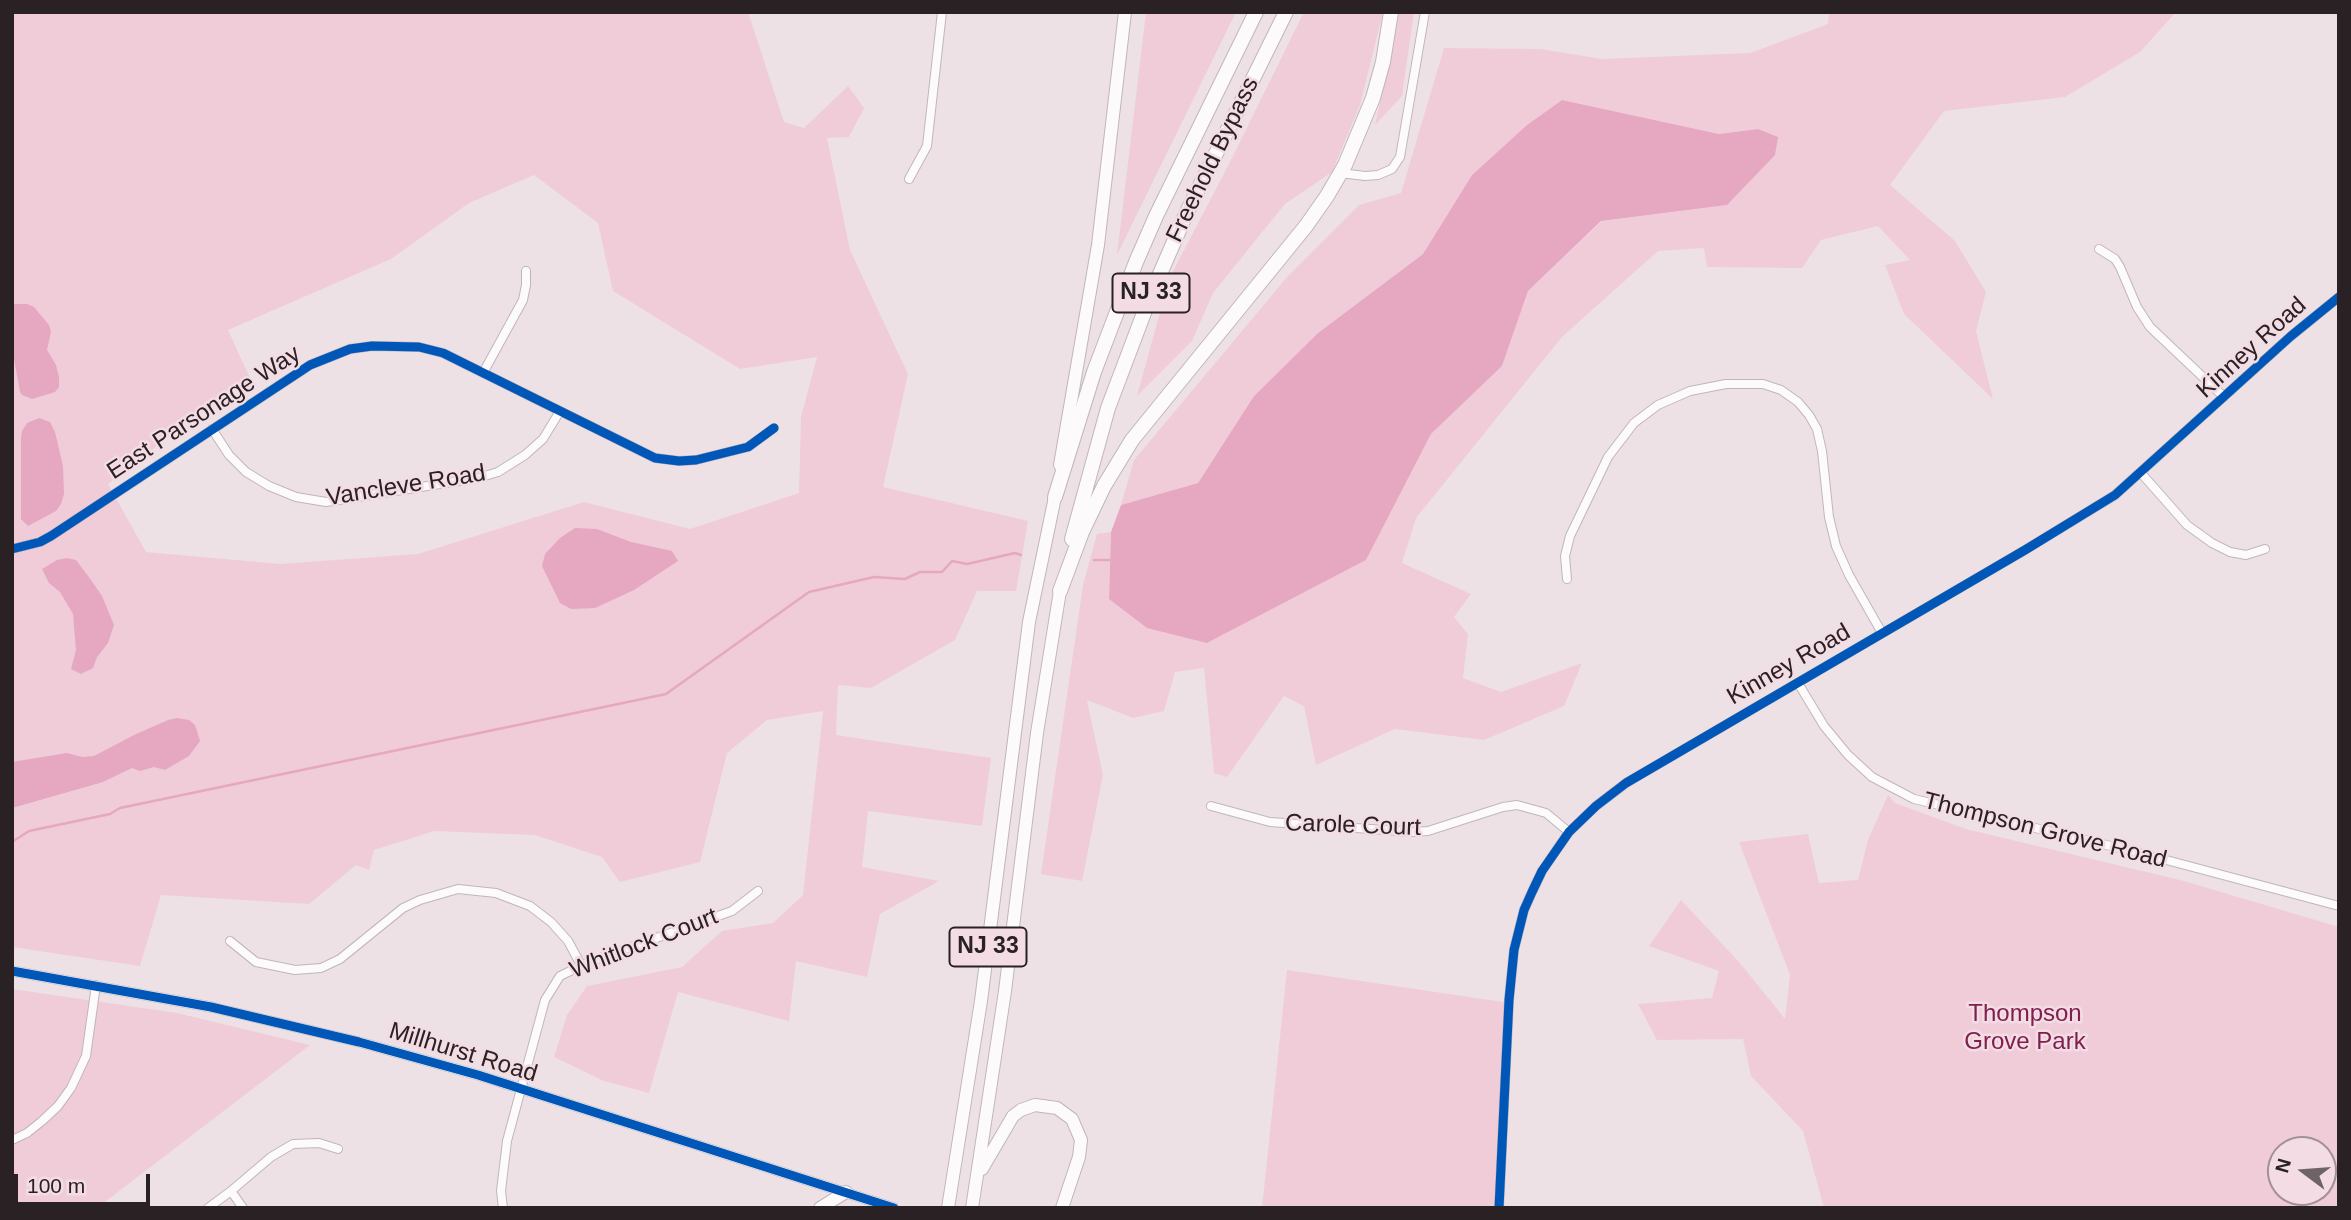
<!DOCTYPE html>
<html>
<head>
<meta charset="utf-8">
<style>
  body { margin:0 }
  #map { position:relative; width:2351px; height:1220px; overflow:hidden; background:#eee1e5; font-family:Helvetica,sans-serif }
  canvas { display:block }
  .frame { position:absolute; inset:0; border:14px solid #292124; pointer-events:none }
  .north { position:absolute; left:2267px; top:1136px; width:70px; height:70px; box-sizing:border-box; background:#f3dce4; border:2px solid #a29197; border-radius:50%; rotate:286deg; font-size:19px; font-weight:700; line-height:28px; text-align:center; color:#292124 }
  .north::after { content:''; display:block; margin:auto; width:24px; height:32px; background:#6e6468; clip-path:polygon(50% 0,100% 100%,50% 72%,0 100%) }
  .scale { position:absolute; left:14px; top:1174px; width:136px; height:32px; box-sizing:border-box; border:4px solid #292124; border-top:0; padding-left:9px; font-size:21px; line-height:24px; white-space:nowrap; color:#292124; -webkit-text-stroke:5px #f3dce4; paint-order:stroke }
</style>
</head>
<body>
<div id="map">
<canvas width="2351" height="1220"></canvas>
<div class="frame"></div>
<div class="north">N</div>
<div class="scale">100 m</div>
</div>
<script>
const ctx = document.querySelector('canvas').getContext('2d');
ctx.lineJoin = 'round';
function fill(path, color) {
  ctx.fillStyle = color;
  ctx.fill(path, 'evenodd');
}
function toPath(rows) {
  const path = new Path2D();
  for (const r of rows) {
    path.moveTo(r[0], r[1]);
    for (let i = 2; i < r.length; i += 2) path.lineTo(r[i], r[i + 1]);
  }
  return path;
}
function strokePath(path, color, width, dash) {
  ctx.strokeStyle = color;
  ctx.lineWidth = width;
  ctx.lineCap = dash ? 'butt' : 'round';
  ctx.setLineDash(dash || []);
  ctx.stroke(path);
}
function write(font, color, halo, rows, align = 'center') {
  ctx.font = font + ' Helvetica,sans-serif';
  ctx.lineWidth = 5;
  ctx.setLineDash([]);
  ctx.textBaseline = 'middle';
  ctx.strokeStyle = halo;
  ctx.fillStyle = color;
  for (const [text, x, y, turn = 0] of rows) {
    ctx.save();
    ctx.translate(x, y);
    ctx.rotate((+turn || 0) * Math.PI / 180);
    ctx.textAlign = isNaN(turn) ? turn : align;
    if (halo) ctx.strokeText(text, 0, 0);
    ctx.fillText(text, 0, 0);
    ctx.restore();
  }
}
fill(toPath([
  [12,12,748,12,784,122,804,128,848,86,864,108,849,137,827,138,850,250,908,374,883,487,1028,521,1016,591,977,591,955,640,871,688,838,685,836,735,991,758,982,826,868,811,862,867,939,881,880,914,867,977,796,961,789,1021,678,992,649,1093,604,1081,554,1057,567,1015,587,986,682,967,722,931,773,923,803,895,823,711,767,720,727,753,700,862,620,882,602,857,535,835,434,831,374,850,369,870,356,865,309,904,161,895,140,966,12,947],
  [534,175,598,223,613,291,740,369,817,357,801,417,799,493,690,529,584,502,418,554,280,564,146,552,108,484,172,434,250,378,228,330,391,259,469,203],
  [1146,12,1236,12,1117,255],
  [1304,12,1383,12,1360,105,1332,172,1285,204,1213,293,1192,341,1137,396,1169,279,1229,164],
  [1397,12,1414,12,1402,96,1375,125,1395,34],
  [1829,12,2176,12,2140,52,2065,97,1944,111,1890,185,1955,241,1986,292,1976,331,1993,399,1904,314,1885,265,1910,260,1878,226,1821,240,1802,268,1707,267,1704,248,1658,251,1562,337,1416,518,1402,563,1471,594,1454,617,1468,634,1463,678,1501,692,1582,663,1564,706,1484,740,1395,729,1316,765,1304,706,1284,696,1227,777,1214,773,1204,668,1175,672,1164,711,1133,718,1087,700,1103,775,1082,881,1041,874,1083,585,1097,534,1111,532,1109,599,1207,643,1366,560,1431,434,1502,366,1528,291,1602,221,1727,205,1758,129,1719,134,1562,100,1527,125,1472,175,1423,254,1318,333,1254,396,1198,483,1121,505,1134,460,1288,276,1359,205,1401,193,1444,48,1541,49,1602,59,1750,53,1828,24],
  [1888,795,1895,803,1966,829,2184,881,2339,927,2339,1208,1824,1208,1803,1131,1751,1076,1743,1039,1657,1040,1638,1004,1712,998,1719,971,1649,946,1681,900,1740,963,1785,1019,1790,975,1739,842,1808,834,1819,883,1858,880,1868,840],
  [2281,1150,2323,1150,2323,1192,2281,1192],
  [1287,970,1510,1003,1500,1208,1262,1208],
  [12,989,177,1013,310,1045,97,1208,12,1208]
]), '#f0ccd9');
fill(toPath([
  [1562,100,1719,134,1758,129,1778,137,1775,155,1727,205,1601,221,1528,291,1502,366,1431,434,1366,560,1207,643,1147,628,1109,599,1111,532,1121,505,1198,483,1254,396,1318,333,1423,254,1472,175,1527,125],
  [12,304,27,304,34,307,49,325,51,332,47,350,56,365,59,377,59,387,55,392,32,399,22,395,20,392,12,348],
  [39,418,50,422,55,432,63,466,64,494,61,504,56,511,28,526,21,519,21,439,22,431,27,423],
  [575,528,597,529,631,542,672,551,678,561,634,590,595,608,571,609,560,603,542,566,545,554,560,538],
  [67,558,76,560,91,580,102,596,114,625,108,643,97,657,93,668,81,674,71,669,76,650,73,614,60,592,49,583,42,569,57,560],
  [177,718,189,720,195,725,200,741,189,756,170,767,165,770,154,767,140,771,132,768,103,782,12,808,12,762,67,753,82,757,94,756,134,735,168,720]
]), '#e6a7c0');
strokePath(toPath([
  [1094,560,1111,560],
  [12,842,29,831,110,814,120,808,666,694,809,592,874,577,905,579,920,572,942,572,952,561,967,564,1015,553,1021,555]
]), '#e6a7c0', 2.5);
const minor = toPath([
  [1340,173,1365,176,1378,175,1392,169,1400,157,1425,12],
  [909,179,927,146,942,12],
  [2099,249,2115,259,2120,267,2137,307,2150,327,2224,397],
  [483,373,523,300,526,285,526,271],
  [212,429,229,455,246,472,269,486,296,497,326,502,478,478,498,472,525,455,543,439,560,411],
  [2141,473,2187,525,2212,543,2230,552,2246,555,2265,549],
  [12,549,40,542,51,536,310,365,350,349,372,346,419,347,443,353,655,458,679,461,696,460,748,447,774,428],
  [1567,579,1565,556,1570,536,1608,457,1634,423,1658,405,1690,391,1726,384,1763,384,1781,390,1798,402,1809,415,1817,429,1822,451,1829,517,1836,546,1849,575,1882,633],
  [1798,683,1824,726,1848,755,1872,777,1914,799,2140,853,2339,906],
  [1211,806,1270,822,1413,832,1428,831,1503,807,1517,805,1546,813,1569,832],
  [230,941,256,962,295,970,321,968,340,959,403,908,420,900,458,889,496,893,530,906,551,922,568,941,581,965],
  [12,1140,27,1133,42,1121,58,1106,71,1088,86,1056,96,985],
  [231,1191,271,1157,293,1144,319,1143,338,1149],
  [208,1208,231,1191,243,1208],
  [503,1208,501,1191,507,1141,545,1000,560,976,589,962,732,911,758,891],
  [1499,1208,1509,1000,1514,950,1524,910,1532,892,1542,871,1569,832,1596,806,1626,783,2025,550,2115,495,2291,336,2339,297]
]);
const tertiary = toPath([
  [12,971,211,1007,359,1042,478,1075,894,1208]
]);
const primary = toPath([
  [1060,465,1098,245,1125,12]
]);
const trunk = toPath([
  [982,1169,1013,1116,1021,1110,1035,1105,1057,1108,1072,1119,1081,1140,1079,1157,1062,1208],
  [820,1208,846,1192],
  [948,1208,981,1001,1029,622,1055,497],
  [972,1208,1005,991,1037,733,1060,591]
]);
const motorway = toPath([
  [1055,497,1094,372,1136,262,1156,216,1256,12],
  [1072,539,1108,408,1150,297,1186,214,1286,12],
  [1060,591,1082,532,1104,486,1132,440,1306,226,1327,196,1345,165,1373,98,1383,62,1391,12]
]);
strokePath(minor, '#c0b6ba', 10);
strokePath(tertiary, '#c0b6ba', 11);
strokePath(primary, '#c0b6ba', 14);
strokePath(trunk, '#c0b6ba', 14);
strokePath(motorway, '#c0b6ba', 16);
strokePath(minor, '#fcfafb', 8);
strokePath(tertiary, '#fcfafb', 10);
strokePath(primary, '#fcfafb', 12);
strokePath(trunk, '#fcfafb', 12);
strokePath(motorway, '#fcfafb', 14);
strokePath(toPath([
  [12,549,40,542,51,536,310,365,350,349,372,346,419,347,443,353,655,458,679,461,696,460,748,447,774,428],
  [12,971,211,1007,359,1042,478,1075,894,1208],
  [1499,1208,1509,1000,1514,950,1524,910,1532,892,1542,871,1569,832,1596,806,1626,783,2025,550,2115,495,2291,336,2339,297]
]), '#0057b8', 9);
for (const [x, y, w] of [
  [1151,293,77],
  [988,947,77]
]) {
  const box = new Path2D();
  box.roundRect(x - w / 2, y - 19.5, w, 39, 5);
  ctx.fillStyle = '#f3dce4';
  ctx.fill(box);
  strokePath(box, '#292124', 2);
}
write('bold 23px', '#292124', null, [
  ["NJ 33",1151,293],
  ["NJ 33",988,947]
]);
write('24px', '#292124', '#f3dce4', [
  ["Freehold Bypass",1213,160,-64],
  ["Kinney Road",2252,348,-42],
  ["East Parsonage Way",204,413,-33],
  ["Vancleve Road",406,486,-9],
  ["Kinney Road",1789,665,-30],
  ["Carole Court",1353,826,2],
  ["Thompson Grove Road",2045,831,14],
  ["Whitlock Court",644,944,-21],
  ["Millhurst Road",463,1053,17]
]);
write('24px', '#801e50', '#f3dce4', [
  ["Thompson",2025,1014],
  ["Grove Park",2025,1042]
]);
</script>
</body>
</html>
